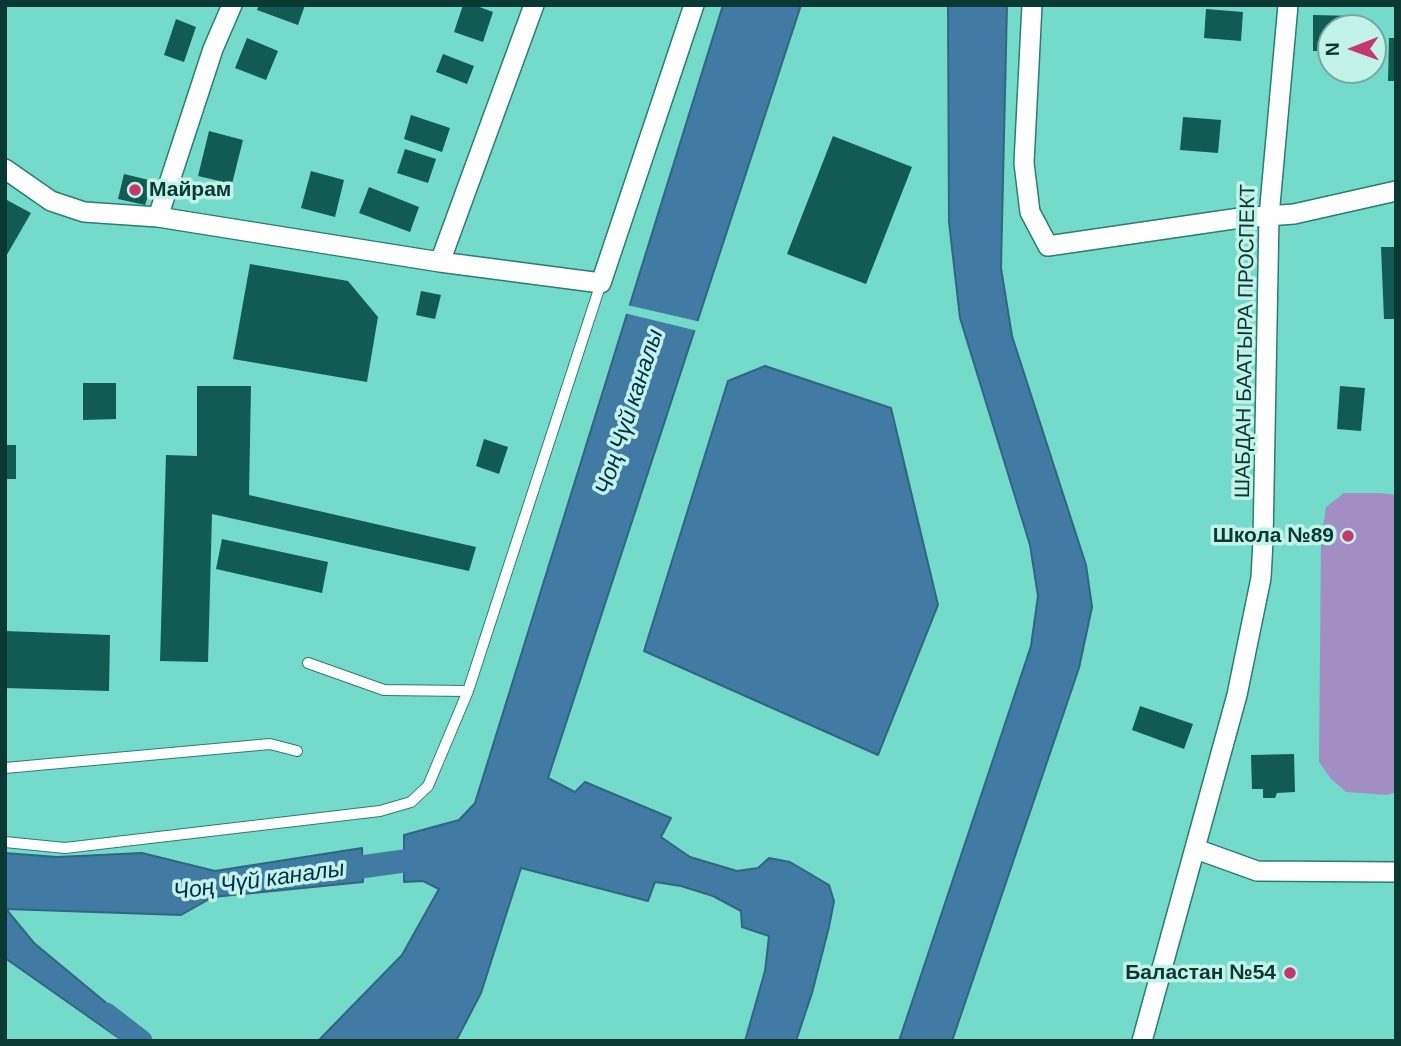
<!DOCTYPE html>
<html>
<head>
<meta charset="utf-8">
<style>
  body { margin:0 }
  #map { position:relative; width:1401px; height:1046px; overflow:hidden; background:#74dbca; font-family:Helvetica,sans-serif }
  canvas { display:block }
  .frame { position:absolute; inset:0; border:7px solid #0a3933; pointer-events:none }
  .north { position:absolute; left:1317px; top:14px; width:70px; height:70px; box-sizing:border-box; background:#c3f2e8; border:2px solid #79a8a0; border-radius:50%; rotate:269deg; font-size:19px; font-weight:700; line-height:28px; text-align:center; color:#0a3933 }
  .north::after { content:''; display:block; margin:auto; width:24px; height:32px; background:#c4386d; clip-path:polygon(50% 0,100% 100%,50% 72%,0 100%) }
</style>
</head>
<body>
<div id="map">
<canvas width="1401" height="1046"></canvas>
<div class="frame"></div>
<div class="north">N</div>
</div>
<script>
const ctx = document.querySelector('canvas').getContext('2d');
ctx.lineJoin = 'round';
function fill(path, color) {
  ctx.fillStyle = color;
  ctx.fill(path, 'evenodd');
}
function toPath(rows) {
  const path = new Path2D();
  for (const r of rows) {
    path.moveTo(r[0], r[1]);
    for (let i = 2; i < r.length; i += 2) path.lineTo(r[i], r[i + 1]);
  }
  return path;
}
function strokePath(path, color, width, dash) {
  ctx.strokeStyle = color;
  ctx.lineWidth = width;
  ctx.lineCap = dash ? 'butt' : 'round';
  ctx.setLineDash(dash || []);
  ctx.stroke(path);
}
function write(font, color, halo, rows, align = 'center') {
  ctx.font = font + ' Helvetica,sans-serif';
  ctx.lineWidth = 7;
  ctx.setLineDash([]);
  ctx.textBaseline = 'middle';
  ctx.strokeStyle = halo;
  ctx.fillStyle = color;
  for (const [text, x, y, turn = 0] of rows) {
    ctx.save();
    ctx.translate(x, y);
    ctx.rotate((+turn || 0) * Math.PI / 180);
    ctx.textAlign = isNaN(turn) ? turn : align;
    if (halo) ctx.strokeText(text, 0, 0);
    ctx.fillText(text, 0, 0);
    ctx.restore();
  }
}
fill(toPath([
  [1344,493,1379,493,1396,495,1396,792,1387,795,1346,792,1331,779,1319,762,1321,540,1326,507]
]), '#a38ec4');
const water = toPath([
  [723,5,801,5,548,778,575,792,585,782,671,818,661,837,690,857,737,871,758,868,769,858,790,862,829,885,834,901,829,927,812,993,796,1041,745,1041,765,971,769,936,742,927,741,911,713,896,681,886,655,882,648,901,521,868,481,993,456,1041,318,1041,402,955,439,889,423,881,404,882,404,835,459,820,475,803,723,5],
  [948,5,1007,5,1001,268,1012,336,1086,565,1092,607,1079,668,952,1041,899,1041,1031,646,1038,596,1030,545,960,318,949,222,948,5],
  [765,366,891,408,938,605,878,755,644,651,728,381,765,366],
  [362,848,363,882,213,897,181,915,6,909,34,943,134,1026,123,1041,5,958,5,853,57,857,142,853,215,871,362,848]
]);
fill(water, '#417aa3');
strokePath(water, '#306681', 2);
fill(toPath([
  [627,305,701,322,698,331,624,313]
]), '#74dbca');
strokePath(toPath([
  [332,871,433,857],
  [106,1014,141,1041]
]), '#417aa3', 23);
fill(toPath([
  [259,5,305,5,298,25,257,10],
  [463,5,474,5,493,12,483,42,454,32],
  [1206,9,1243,12,1241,41,1204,38],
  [1313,15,1357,16,1357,28,1331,28,1331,51,1313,51],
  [176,19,196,27,184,62,164,55],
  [247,38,278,51,266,80,235,68],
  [1389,38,1396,38,1396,81,1388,81],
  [443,54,474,66,467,84,436,72],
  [411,115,450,128,442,152,404,139],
  [1183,117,1221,120,1218,153,1180,150],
  [209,131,243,140,232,184,198,176],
  [833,136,912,167,866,284,787,254],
  [405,149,436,159,428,183,397,173],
  [311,171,344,180,335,217,301,208],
  [124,174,153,181,145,205,118,199],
  [369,187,419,207,410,232,359,213],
  [5,199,31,213,5,258],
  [1381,247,1396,247,1396,319,1384,319],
  [250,264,348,281,378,317,367,382,233,359],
  [421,291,441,295,435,319,416,315],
  [83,383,116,383,116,419,83,420],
  [197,386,251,386,249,495,476,547,469,571,212,514,208,662,160,661,166,455,197,456],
  [1340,386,1365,388,1361,431,1337,429],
  [484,439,508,447,499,474,476,466],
  [5,445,16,445,16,479,5,479],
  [222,539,328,562,322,593,216,569],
  [5,631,110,635,109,691,5,688],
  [1140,706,1193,724,1184,749,1132,730],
  [1294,754,1295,792,1277,793,1275,798,1263,798,1263,789,1252,789,1251,755]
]), '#115b52');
const lane = toPath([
  [308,663,384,690,468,691],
  [5,768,270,744,297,751],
  [5,842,65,848,380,811,411,802,428,786,468,691,601,283]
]);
const street = toPath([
  [1032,5,1024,163,1030,212,1048,246,1240,218,1294,214,1396,191],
  [5,169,51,201,84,212,158,217,440,262,601,283,694,5],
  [158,217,213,49,232,5],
  [440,262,534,5],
  [1196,849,1257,871,1396,872],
  [1142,1041,1237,695,1261,578,1263,541,1269,216,1288,5]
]);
strokePath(lane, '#2b7c71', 12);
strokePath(street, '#2b7c71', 22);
strokePath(lane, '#fff', 10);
strokePath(street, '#fff', 19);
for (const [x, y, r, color] of [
  [135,190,7,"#c4386d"],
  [1348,536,7,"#c4386d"],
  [1290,973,7,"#c4386d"]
]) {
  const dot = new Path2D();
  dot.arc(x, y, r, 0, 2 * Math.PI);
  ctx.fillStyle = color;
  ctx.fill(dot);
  strokePath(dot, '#c3f2e8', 2.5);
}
write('bold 21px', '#0a3933', '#c3f2e8', [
  ["Майрам",149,190,"left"],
  ["Школа №89",1334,536],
  ["Баластан №54",1276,973]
], 'right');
write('21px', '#0a3933', '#c3f2e8', [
  ["ШАБДАН БААТЫРА ПРОСПЕКТ",1246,341,-89]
]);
write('italic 23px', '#002e4a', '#c3f2e8', [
  ["Чоң Чүй каналы",630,412,-72],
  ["Чоң Чүй каналы",259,881,-8]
]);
</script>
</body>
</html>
